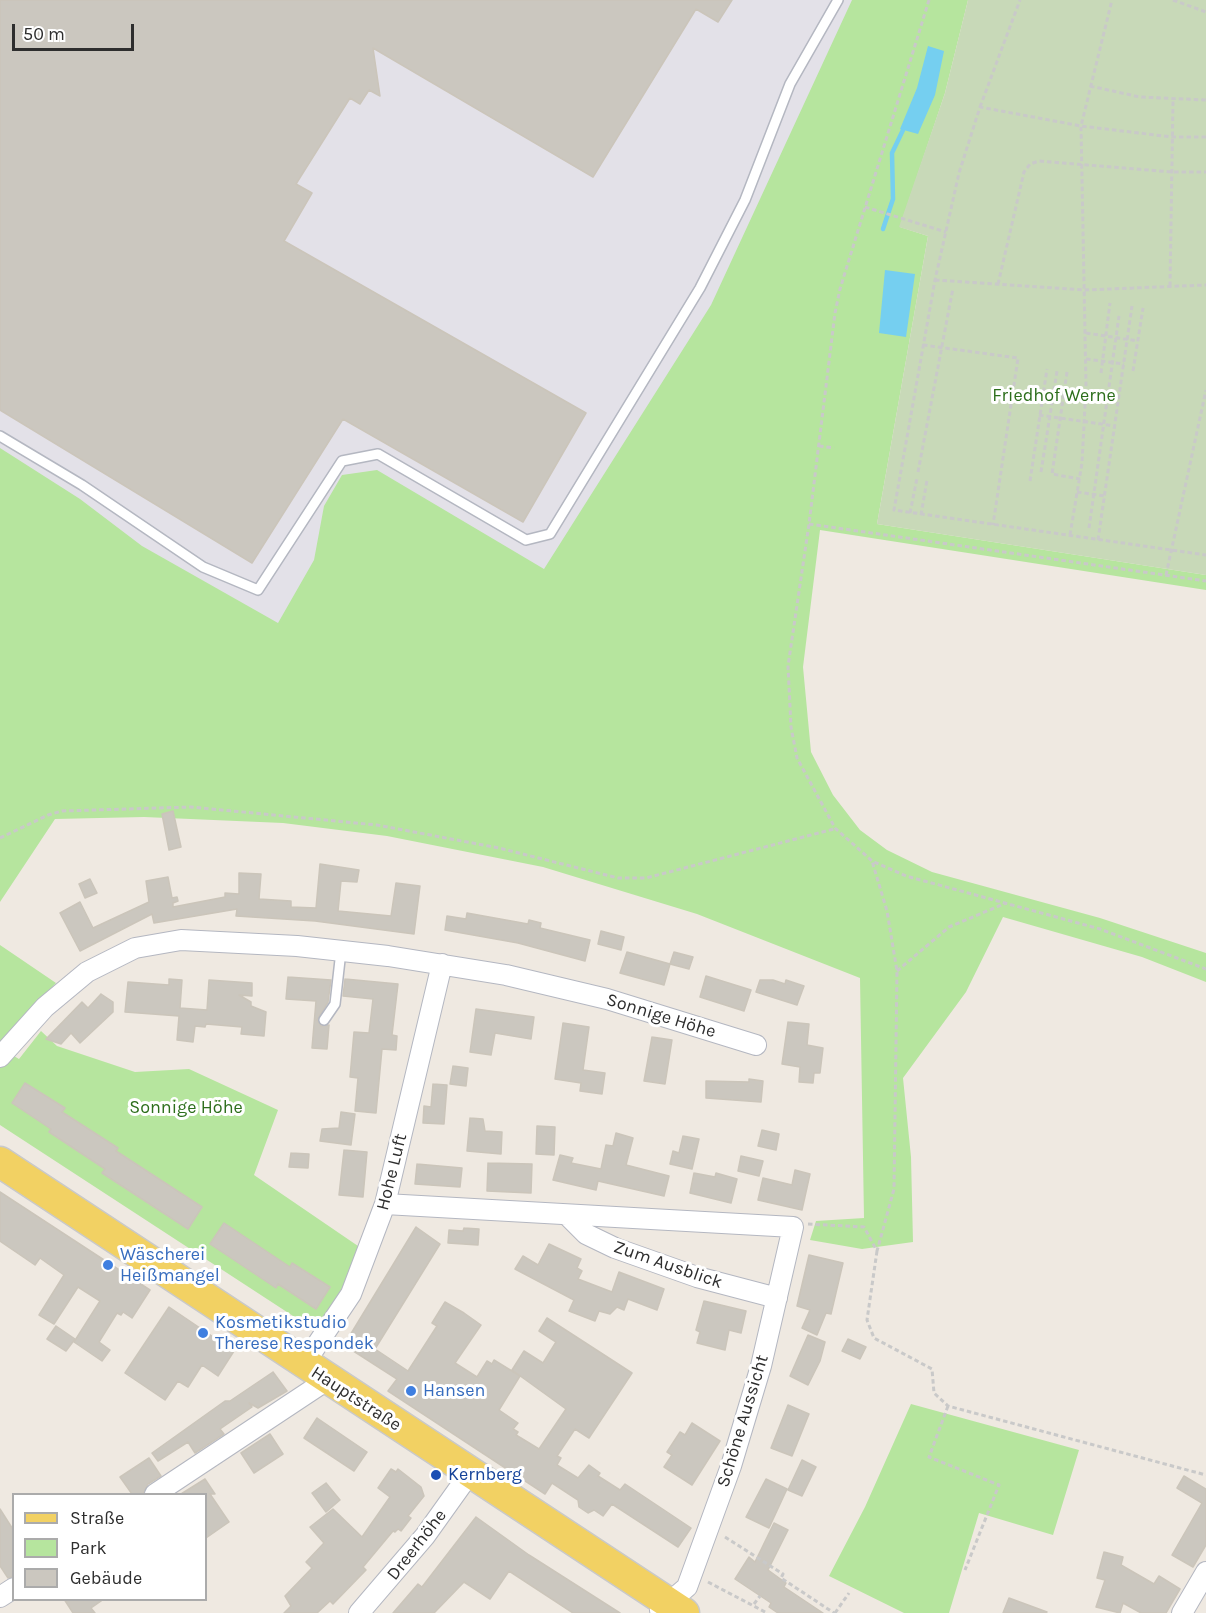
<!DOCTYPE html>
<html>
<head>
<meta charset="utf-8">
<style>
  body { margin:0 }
  #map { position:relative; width:1206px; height:1613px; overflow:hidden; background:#efe9e1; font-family:Karla,sans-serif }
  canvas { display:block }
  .legend { position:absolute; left:12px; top:1493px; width:195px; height:108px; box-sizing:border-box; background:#fff; border:2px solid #ababab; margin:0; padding:8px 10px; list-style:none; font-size:18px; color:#2e2e2e }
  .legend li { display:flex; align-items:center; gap:12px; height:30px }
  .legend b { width:30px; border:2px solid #ababab }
  .scale { position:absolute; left:12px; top:24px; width:122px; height:27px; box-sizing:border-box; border:3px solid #2e2e2e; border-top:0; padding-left:8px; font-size:18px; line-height:21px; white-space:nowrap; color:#2e2e2e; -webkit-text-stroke:4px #fff; paint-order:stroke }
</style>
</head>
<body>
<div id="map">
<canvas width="1206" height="1613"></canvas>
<ul class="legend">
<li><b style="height:8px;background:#f2d163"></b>Straße</li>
<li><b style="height:16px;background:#b6e59e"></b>Park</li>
<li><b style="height:16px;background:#cbc7bf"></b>Gebäude</li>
</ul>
<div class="scale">50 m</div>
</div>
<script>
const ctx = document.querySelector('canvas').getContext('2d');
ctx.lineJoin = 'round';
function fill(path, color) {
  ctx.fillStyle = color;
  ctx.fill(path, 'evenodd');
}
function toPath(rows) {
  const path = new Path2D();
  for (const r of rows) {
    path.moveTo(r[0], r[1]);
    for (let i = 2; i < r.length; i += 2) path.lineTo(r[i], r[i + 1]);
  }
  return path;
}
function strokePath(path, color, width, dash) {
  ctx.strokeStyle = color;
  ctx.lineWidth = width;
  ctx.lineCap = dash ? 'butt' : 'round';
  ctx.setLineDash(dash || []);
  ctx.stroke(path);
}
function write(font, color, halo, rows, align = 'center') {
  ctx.font = font + ' Karla,sans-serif';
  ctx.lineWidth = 6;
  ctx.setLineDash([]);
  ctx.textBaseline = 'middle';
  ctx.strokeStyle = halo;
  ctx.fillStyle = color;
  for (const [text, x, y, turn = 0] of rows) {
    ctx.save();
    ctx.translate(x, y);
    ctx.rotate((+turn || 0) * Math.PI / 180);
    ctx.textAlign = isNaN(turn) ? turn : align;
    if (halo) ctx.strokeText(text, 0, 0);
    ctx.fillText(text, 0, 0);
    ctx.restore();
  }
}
fill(toPath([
  [0,0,915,0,766,825,767,836,730,823,0,723]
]), '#e3e1e8');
fill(toPath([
  [852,0,968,0,945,93,900,227,928,236,877,524,1206,575,1206,590,820,530,803,667,811,752,833,795,860,830,887,850,932,872,1100,918,1206,953,1206,982,1142,957,1003,917,966,992,903,1078,911,1157,913,1242,862,1249,810,1240,816,1221,864,1218,860,978,697,914,543,867,387,836,283,823,144,817,55,819,0,902,0,448,80,499,142,546,278,623,314,560,324,506,342,475,377,470,544,569,711,305],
  [0,945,56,983,0,1044],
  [41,1031,57,1046,135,1072,189,1069,278,1110,254,1175,358,1246,343,1291,313,1329,0,1125,0,1048,19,1059],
  [911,1404,1079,1450,1053,1535,979,1513,949,1613,904,1613,829,1576,865,1507]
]), '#b6e59e');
fill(toPath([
  [968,0,1206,0,1206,575,877,524,928,236,899,227,945,93]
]), '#c8d9b8');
fill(toPath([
  [928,46,944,51,935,95,918,134,900,129,917,88],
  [885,270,915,274,906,337,879,333]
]), '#75cff0');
strokePath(toPath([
  [883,229,893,199,892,153,903,130]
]), '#75cff0', 4.5);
const building = toPath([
  [0,0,732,0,718,22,696,9,593,177,373,48,380,96,369,90,360,104,350,98,296,184,312,193,284,241,586,413,523,522,343,419,252,563,0,410,0,0],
  [173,811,181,847,169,850,162,814,173,811],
  [320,864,359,870,357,882,341,881,338,911,391,916,396,883,420,886,414,934,315,921,236,916,237,909,154,923,152,914,80,951,60,913,80,902,93,928,149,902,146,881,168,877,172,898,177,897,178,901,173,903,173,907,225,897,225,893,239,894,239,873,261,874,259,899,291,901,291,907,316,908,320,864],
  [90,879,97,893,85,898,79,884,90,879],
  [467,913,528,924,529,920,541,923,540,928,590,940,585,961,518,943,445,930,447,916,466,919,467,913],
  [601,931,624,937,621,950,598,944,601,931],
  [627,952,670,964,664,985,620,973,627,952],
  [674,952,693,957,689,969,670,964,674,952],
  [706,976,751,990,744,1011,700,997,706,976],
  [288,977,331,980,328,1002,317,1020,321,1026,329,1025,327,1049,312,1048,316,1001,286,999,288,977],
  [169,979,182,980,180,1008,207,1010,209,980,252,983,252,996,239,995,251,1002,251,1006,266,1012,264,1036,241,1034,242,1027,206,1024,205,1027,195,1026,193,1042,177,1040,179,1016,125,1012,128,982,169,985,169,979],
  [345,979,398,984,392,1035,397,1036,396,1050,382,1049,376,1113,355,1111,358,1078,350,1077,354,1032,369,1033,373,999,343,996,345,979],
  [760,980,773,980,785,984,786,980,804,986,797,1005,756,992,760,980],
  [101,994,113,1002,113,1012,80,1043,71,1033,61,1044,46,1039,82,1002,88,1008,101,994],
  [476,1009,534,1017,531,1039,495,1033,491,1055,470,1052,476,1009],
  [788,1022,809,1024,807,1045,823,1048,820,1073,814,1073,813,1083,799,1082,800,1067,782,1064,788,1022],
  [563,1023,589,1027,583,1070,605,1073,602,1094,580,1091,581,1083,555,1079,563,1023],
  [652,1037,672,1040,665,1084,644,1081,652,1037],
  [453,1066,468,1068,466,1086,450,1084,453,1066],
  [749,1079,763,1081,761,1102,706,1098,706,1081,749,1082,749,1079],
  [25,1083,65,1108,62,1112,118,1148,116,1151,202,1207,188,1229,102,1173,105,1169,49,1132,51,1129,12,1103,25,1083],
  [433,1084,447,1085,444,1124,423,1123,424,1106,431,1107,433,1084],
  [341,1112,355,1114,351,1145,320,1141,322,1129,339,1128,341,1112],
  [470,1118,483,1119,485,1131,502,1132,501,1154,467,1151,470,1118],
  [537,1126,555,1127,554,1155,536,1154,537,1126],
  [762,1130,779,1134,776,1150,758,1146,762,1130],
  [616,1133,633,1138,626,1165,669,1176,664,1196,598,1181,596,1190,553,1180,560,1155,573,1158,571,1163,601,1169,606,1145,613,1146,616,1133],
  [683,1136,699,1139,692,1169,670,1164,673,1151,679,1153,683,1136],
  [344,1150,367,1152,363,1197,339,1195,344,1150],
  [291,1153,309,1154,308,1168,289,1167,291,1153],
  [741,1156,763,1161,759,1176,738,1171,741,1156],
  [488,1163,532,1164,531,1193,487,1191,488,1163],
  [417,1164,462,1168,460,1187,415,1184,417,1164],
  [795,1170,810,1174,802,1210,758,1200,763,1178,792,1185,795,1170],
  [694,1173,715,1177,716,1173,737,1179,731,1203,690,1193,694,1173],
  [0,1192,150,1290,132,1318,123,1312,121,1315,117,1313,99,1342,110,1350,102,1361,74,1342,100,1301,78,1287,54,1324,39,1315,64,1275,40,1258,35,1265,0,1241,0,1192],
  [224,1223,290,1267,292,1263,330,1287,316,1309,278,1284,276,1288,210,1244,224,1223],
  [416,1227,440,1244,375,1349,408,1371,437,1326,432,1323,445,1302,464,1313,481,1325,455,1363,477,1377,487,1361,492,1364,494,1360,520,1376,499,1410,518,1423,513,1429,518,1432,516,1435,539,1449,566,1409,512,1370,524,1351,543,1363,556,1342,539,1331,547,1318,632,1373,589,1438,575,1429,557,1456,561,1458,557,1465,578,1478,589,1465,600,1473,598,1476,620,1490,625,1484,691,1528,678,1547,612,1504,603,1516,594,1510,588,1513,579,1507,578,1500,552,1483,545,1494,388,1391,397,1379,344,1345,416,1227],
  [464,1228,479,1229,478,1245,448,1243,449,1230,463,1231,464,1228],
  [549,1244,581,1259,577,1268,582,1271,578,1279,612,1292,619,1272,664,1289,657,1310,628,1299,624,1310,617,1307,610,1314,599,1311,595,1321,569,1311,574,1300,515,1269,523,1256,538,1265,549,1244],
  [809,1255,843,1263,831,1314,826,1313,817,1335,802,1328,810,1310,797,1306,809,1255],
  [704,1301,746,1311,741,1333,729,1330,725,1350,697,1343,700,1332,696,1330,704,1301],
  [169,1307,234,1351,218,1376,202,1365,188,1387,178,1381,165,1400,125,1373,169,1307],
  [56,1326,75,1339,66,1351,47,1339,56,1326],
  [808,1335,825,1342,820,1361,808,1385,790,1376,808,1335],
  [848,1339,866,1347,860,1359,842,1351,848,1339],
  [273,1372,287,1391,258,1408,249,1403,252,1407,220,1429,224,1434,195,1453,188,1442,158,1461,152,1453,225,1401,230,1401,273,1372],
  [788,1405,809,1414,792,1456,771,1448,788,1405],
  [317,1418,367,1452,354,1471,304,1438,317,1418],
  [692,1423,720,1441,692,1485,664,1467,672,1455,667,1452,680,1432,685,1435,692,1423],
  [270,1434,283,1454,254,1473,241,1453,270,1434],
  [149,1458,161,1476,148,1484,143,1494,132,1494,120,1477,149,1458],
  [802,1460,816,1467,802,1496,788,1490,802,1460],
  [391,1469,396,1472,398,1469,421,1487,424,1496,408,1516,411,1518,401,1531,398,1529,395,1532,393,1531,363,1567,366,1570,333,1604,330,1601,317,1613,284,1613,291,1606,285,1596,312,1568,306,1562,324,1543,310,1527,333,1509,362,1537,390,1497,378,1488,391,1469],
  [1184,1476,1206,1489,1206,1545,1193,1567,1172,1555,1202,1503,1177,1488,1184,1476],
  [205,1479,215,1494,210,1494,229,1522,206,1538,206,1494,181,1494,205,1479],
  [766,1479,787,1489,769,1528,746,1517,766,1479],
  [326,1483,340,1500,326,1512,312,1493,326,1483],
  [0,1509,14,1531,14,1576,8,1578,0,1566,0,1509],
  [476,1517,529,1555,620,1613,573,1613,509,1571,490,1599,464,1582,434,1613,393,1613,418,1584,422,1587,476,1517],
  [774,1523,788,1530,768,1570,786,1583,784,1587,823,1613,778,1613,769,1607,771,1603,735,1579,749,1557,755,1562,774,1523],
  [1104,1552,1123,1557,1121,1565,1154,1584,1159,1576,1180,1589,1166,1613,1141,1613,1123,1603,1120,1613,1096,1607,1105,1580,1097,1578,1104,1552],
  [1009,1598,1047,1612,1046,1613,1003,1613,1009,1598],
  [64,1599,104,1599,91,1608,95,1613,73,1613,64,1599]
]);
fill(building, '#cbc7bf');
strokePath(building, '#cbc5ba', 1.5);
const service = toPath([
  [0,436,82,485,203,567,258,590,342,461,378,454,526,540,550,534,700,288,745,200,790,84,838,0],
  [324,1020,335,1004,341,951]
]);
const minor = toPath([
  [0,1057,45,1007,87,972,135,948,181,940,297,946,388,956,506,975,607,999,756,1045],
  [385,1204,793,1227,761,1366,731,1466,687,1587,660,1610],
  [567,1215,586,1234,615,1248,697,1277,777,1298],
  [304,1364,351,1294,385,1204,442,964],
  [155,1494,327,1380],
  [0,1597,14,1588],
  [359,1613,425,1536,470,1473],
  [1182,1613,1206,1572]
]);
const primary = toPath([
  [0,1162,684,1613]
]);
strokePath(service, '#b4b7c1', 12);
strokePath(minor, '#b4b7c1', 22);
strokePath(primary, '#c9c9c9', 33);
strokePath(toPath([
  [929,0,840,289,835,313,809,524,788,666,791,727,797,758,835,828,872,861,906,876,1100,929,1206,969],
  [1173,0,1206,12],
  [1090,86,1140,97,1206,100],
  [980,107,1020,0],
  [1206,137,1172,137,1081,126,980,107,959,173,935,280,894,510,1206,555],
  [865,207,946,232],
  [935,280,1085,290,1206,285],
  [998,284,1024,172,1030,164,1039,161,1172,172,1206,172],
  [1170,286,1173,100],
  [1086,333,1138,341],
  [923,345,1018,358,993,525],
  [1086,359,1124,364],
  [1133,371,1143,308],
  [1067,372,1052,474,1080,479],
  [1101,373,1110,303],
  [1039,415,1115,426],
  [819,446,834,448],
  [918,472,953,288],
  [1041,472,1057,371],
  [1030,481,1047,369],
  [1077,492,1105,496],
  [910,513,917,478],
  [921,515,927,480],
  [809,524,1206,581],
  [1089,528,1119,316],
  [1070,535,1082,463,1086,386,1081,126,1112,0],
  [1098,540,1132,306],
  [1166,575,1206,390],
  [0,838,48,815,62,811,191,807,377,825,499,848,618,878,646,878,834,829],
  [897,971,949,927,1006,903],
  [808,1224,864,1227,877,1251,894,1189,897,971,887,911,872,861],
  [877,1251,867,1320,874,1338,932,1369,934,1393,948,1406,1206,1475],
  [948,1406,929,1457,999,1485,965,1570],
  [725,1537,783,1574,781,1578,834,1613],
  [708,1582,767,1613],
  [754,1604,760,1596],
  [835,1613,849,1593]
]), '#c9c9c9', 3, [4.5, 3]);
strokePath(service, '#fff', 9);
strokePath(minor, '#fff', 20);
strokePath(primary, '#f2d163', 30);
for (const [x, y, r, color] of [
  [108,1265,6,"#3f7fe0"],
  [203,1333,6,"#3f7fe0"],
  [411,1391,6,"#3f7fe0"],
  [436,1475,6,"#1a4fb4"]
]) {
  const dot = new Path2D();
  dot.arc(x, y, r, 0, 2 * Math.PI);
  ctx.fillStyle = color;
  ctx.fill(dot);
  strokePath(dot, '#fff', 2);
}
write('18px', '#2c6e1b', '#fff', [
  ["Friedhof Werne",1054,396],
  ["Sonnige Höhe",186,1108]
]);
write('18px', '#2e2e2e', '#fff', [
  ["Sonnige Höhe",661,1016,17],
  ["Hohe Luft",392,1172,-76],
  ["Zum Ausblick",668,1265,19],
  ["Hauptstraße",356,1399,33],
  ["Schöne Aussicht",743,1421,-73],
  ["Dreerhöhe",417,1545,-52]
]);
write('18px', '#366cbe', '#fff', [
  ["Wäscherei",120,1255],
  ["Heißmangel",120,1276],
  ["Kosmetikstudio",215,1323],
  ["Therese Respondek",215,1344],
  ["Hansen",423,1391]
], 'left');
write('18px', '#164399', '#fff', [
  ["Kernberg",448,1475]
], 'left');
</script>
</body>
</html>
